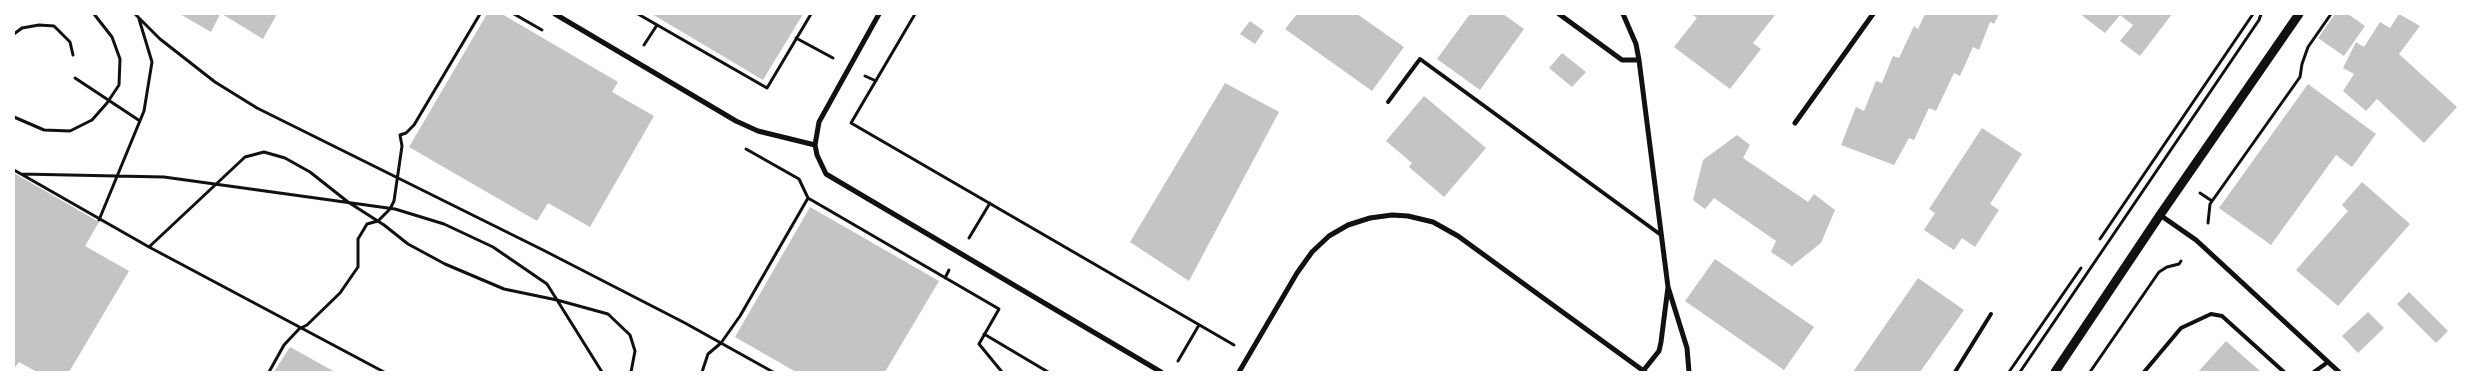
<!DOCTYPE html>
<html>
<head>
<meta charset="utf-8">
<style>
  body { margin:0 }
  #map { position:relative; width:2491px; height:386px; overflow:hidden; background:#fff; font-family:Quicksand,sans-serif }
  canvas { display:block }
  .frame { position:absolute; inset:0; border:15px solid #fff; pointer-events:none }
</style>
</head>
<body>
<div id="map">
<canvas width="2491" height="386"></canvas>
<div class="frame"></div>
</div>
<script>
const ctx = document.querySelector('canvas').getContext('2d');
ctx.lineJoin = 'round';
function fill(path, color) {
  ctx.fillStyle = color;
  ctx.fill(path, 'evenodd');
}
function toPath(rows) {
  const path = new Path2D();
  for (const r of rows) {
    path.moveTo(r[0], r[1]);
    for (let i = 2; i < r.length; i += 2) path.lineTo(r[i], r[i + 1]);
  }
  return path;
}
function strokePath(path, color, width, dash) {
  ctx.strokeStyle = color;
  ctx.lineWidth = width;
  ctx.lineCap = dash ? 'butt' : 'round';
  ctx.setLineDash(dash || []);
  ctx.stroke(path);
}
fill(toPath([
  [180,14,220,14,211,32],
  [222,14,277,14,263,39],
  [487,14,502,14,618,82,612,92,654,116,590,227,548,203,537,221,409,147],
  [652,14,803,14,763,80],
  [1297,14,1357,14,1404,47,1372,91,1285,29],
  [1470,14,1503,14,1524,29,1480,90,1437,59],
  [1691,14,1775,15,1753,43,1761,49,1730,89,1674,47,1697,18],
  [1925,14,1999,14,1994,24,1990,22,1979,50,1973,47,1960,76,1954,73,1936,111,1929,108,1914,140,1909,138,1894,165,1841,145,1856,107,1864,111,1876,81,1882,83,1893,56,1899,58,1914,26,1918,29],
  [2080,14,2172,14,2140,56,2120,41,2133,25,2120,15,2105,33],
  [2335,14,2348,14,2365,26,2344,56,2318,38],
  [2399,14,2420,26,2399,54,2457,107,2424,143,2377,99,2366,111,2343,91,2354,74,2343,68,2356,42,2364,47,2380,22,2390,28],
  [1250,21,1264,31,1255,44,1240,34],
  [1562,53,1586,72,1572,87,1549,68],
  [1225,83,1279,112,1189,281,1130,242],
  [2308,84,2376,134,2352,167,2336,155,2271,245,2219,208],
  [1424,96,1486,148,1444,197,1409,167,1412,163,1386,141],
  [1982,128,2022,154,1990,204,1999,210,1975,247,1962,238,1954,250,1924,230,1935,213,1929,209],
  [1737,135,1750,145,1743,158,1808,202,1814,194,1835,210,1821,243,1792,266,1771,252,1776,241,1714,198,1705,209,1693,200,1703,160],
  [14,173,99,222,85,246,129,271,69,372,37,372,19,362,14,369],
  [2362,182,2410,224,2338,306,2296,270,2348,211,2342,205],
  [810,207,939,281,885,372,796,372,735,337],
  [1715,259,1814,327,1784,370,1685,301],
  [1918,278,1964,310,1920,372,1853,372],
  [2409,292,2448,331,2436,343,2397,304],
  [2368,312,2384,328,2358,353,2342,336],
  [2226,341,2261,372,2198,372],
  [290,347,335,372,274,372]
]), '#c4c4c4');
strokePath(toPath([
  [135,14,160,39,215,82,257,108,543,250,685,323,773,372],
  [514,14,542,30],
  [638,14,767,88,811,14],
  [915,14,851,123,1234,345],
  [14,34,22,28,39,25,54,26,70,42,73,55],
  [796,38,833,58],
  [644,45,657,25],
  [865,76,876,81],
  [75,78,140,121],
  [14,117,44,130,70,131,92,120,107,103,119,85,120,59,112,37,94,14],
  [746,149,799,179,808,198,999,309,979,344,1002,372],
  [14,170,149,247,384,372],
  [21,174,164,177,395,209,444,224,493,247,547,284,602,372],
  [2200,193,2212,201],
  [99,220,144,111,152,62,139,19],
  [2208,223,2210,204,2300,77,2302,64,2308,47,2331,14],
  [969,238,990,203],
  [2100,239,2253,14],
  [149,247,245,157,264,152,285,158,310,172,348,202,384,225,408,244,445,264,504,289,557,300,608,314,630,335,635,351,631,372],
  [945,278,949,270],
  [984,334,1048,372],
  [1178,361,1199,325],
  [269,372,284,345,299,329,307,325,340,293,358,267,358,239,367,224,378,221,390,209,394,201,402,146,400,135,406,133,414,125,480,14],
  [702,372,708,354,721,343,740,316,808,198],
  [2009,372,2081,268],
  [2020,372,2259,20,2261,14],
  [2090,372,2159,272,2167,267,2179,264,2181,261]
]), '#111', 3);
strokePath(toPath([
  [1388,102,1420,59,1661,235],
  [1955,372,1991,314],
  [2144,372,2181,328,2211,314,2222,316,2284,372],
  [2314,372,2328,362]
]), '#111', 4);
strokePath(toPath([
  [555,14,736,121,758,131,815,145],
  [879,14,819,122,815,145,817,155,826,174,1161,372],
  [1559,14,1622,60,1639,60],
  [1623,14,1636,44,1639,60,1668,287],
  [1795,123,1873,14],
  [2160,215,2196,240,2339,372],
  [1643,371,1659,351,1661,342,1668,287,1687,348,1689,372],
  [1239,372,1297,273,1312,252,1329,236,1348,225,1370,218,1392,215,1408,216,1433,222,1458,236,1645,372]
]), '#111', 5);
strokePath(toPath([
  [2055,372,2160,215,2299,14]
]), '#111', 9);
</script>
</body>
</html>
